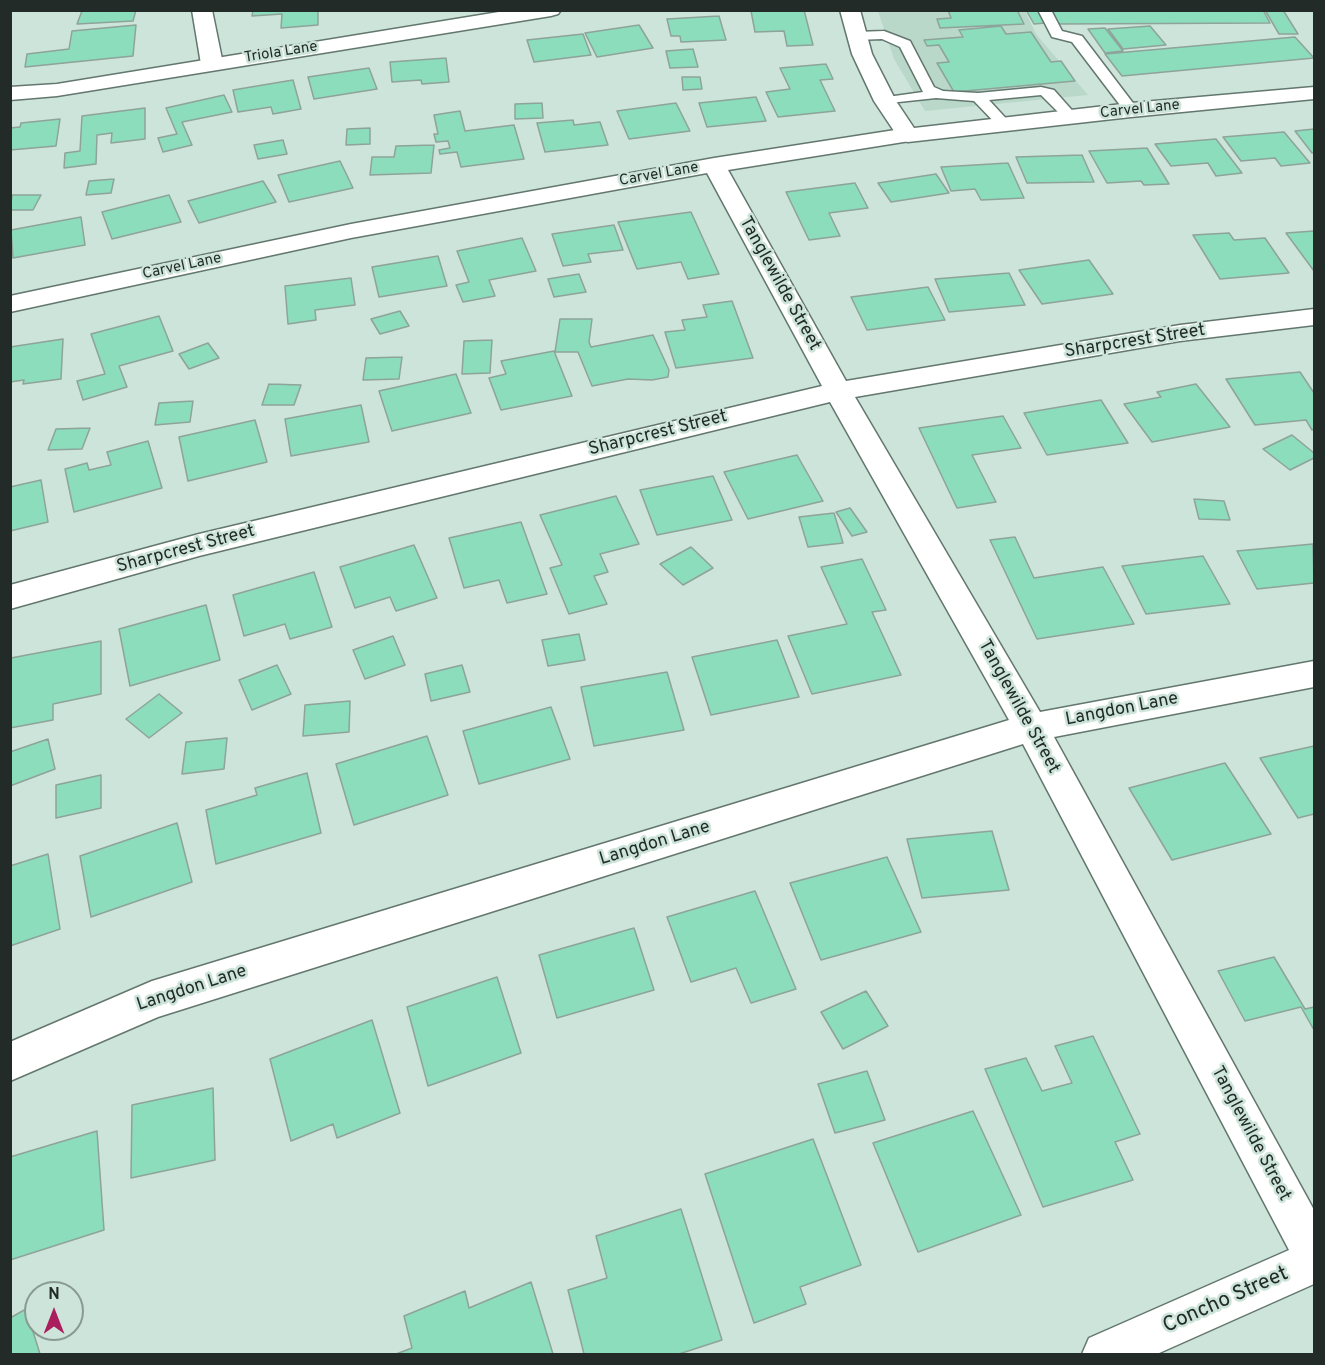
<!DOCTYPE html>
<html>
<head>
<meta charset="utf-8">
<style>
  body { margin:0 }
  #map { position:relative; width:1325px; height:1365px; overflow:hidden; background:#cde4da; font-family:Overpass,sans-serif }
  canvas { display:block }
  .frame { position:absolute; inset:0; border:12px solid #222b27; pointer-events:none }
  .north { position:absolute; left:24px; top:1281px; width:60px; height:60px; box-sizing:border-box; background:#cde4da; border:2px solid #899a92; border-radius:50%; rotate:0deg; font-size:16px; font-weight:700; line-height:24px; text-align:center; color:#222b27 }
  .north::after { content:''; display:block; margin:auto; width:21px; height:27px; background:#ab1e5e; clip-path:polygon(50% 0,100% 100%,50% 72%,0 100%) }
</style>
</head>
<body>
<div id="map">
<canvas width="1325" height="1365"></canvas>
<div class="frame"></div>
<div class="north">N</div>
</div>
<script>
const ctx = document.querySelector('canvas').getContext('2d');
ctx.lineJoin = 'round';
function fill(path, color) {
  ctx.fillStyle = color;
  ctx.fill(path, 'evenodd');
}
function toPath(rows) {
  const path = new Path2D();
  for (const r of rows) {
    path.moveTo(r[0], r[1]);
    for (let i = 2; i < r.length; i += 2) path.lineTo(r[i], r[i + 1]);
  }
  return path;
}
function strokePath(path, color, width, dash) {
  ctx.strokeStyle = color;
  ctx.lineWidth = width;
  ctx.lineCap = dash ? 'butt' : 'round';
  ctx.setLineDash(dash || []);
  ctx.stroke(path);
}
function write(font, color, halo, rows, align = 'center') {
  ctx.font = font + ' Overpass,sans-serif';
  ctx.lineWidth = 5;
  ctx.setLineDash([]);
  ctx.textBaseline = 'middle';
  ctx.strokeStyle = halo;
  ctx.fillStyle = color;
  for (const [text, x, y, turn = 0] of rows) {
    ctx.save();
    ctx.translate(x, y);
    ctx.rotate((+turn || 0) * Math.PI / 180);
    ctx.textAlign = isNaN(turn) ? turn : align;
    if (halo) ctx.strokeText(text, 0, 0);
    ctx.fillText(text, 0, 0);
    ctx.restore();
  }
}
fill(toPath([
  [878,11,1025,11,1036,34,1088,95,925,111,894,59]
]), '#bad8ca');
const building = toPath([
  [136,10,133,21,77,24,82,11,136,10],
  [253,10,318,10,318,25,281,28,282,14,252,16,253,10],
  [804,10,813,45,787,46,784,31,755,32,751,11,804,10],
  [948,10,1017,10,1024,24,940,28,937,19,951,18,948,10],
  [1026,10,1038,10,1046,23,1034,24,1026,10],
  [1051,10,1263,10,1270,23,1057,24,1051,10],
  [1265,10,1283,10,1298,34,1279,34,1265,10],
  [719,16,726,40,681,42,680,36,671,36,667,19,719,16],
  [136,25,133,56,25,67,27,54,69,49,72,31,136,25],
  [639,25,653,48,597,57,585,33,639,25],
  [1001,26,1006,34,1031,32,1051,62,1061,61,1075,81,954,92,937,63,949,62,939,45,927,46,924,40,963,37,959,30,1001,26],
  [1150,26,1166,45,1123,49,1108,29,1150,26],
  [1105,28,1123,51,1105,53,1088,29,1105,28],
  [583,34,591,55,534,62,527,40,583,34],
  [1295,37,1314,58,1122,76,1105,54,1295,37],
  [693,49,698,67,670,68,666,51,693,49],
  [446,58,449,82,422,84,421,80,392,82,390,62,446,58],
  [826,64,833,79,820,80,835,111,778,117,766,92,790,89,780,68,826,64],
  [369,68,377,89,314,99,308,77,369,68],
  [682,77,700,77,702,89,683,90,682,77],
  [293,80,301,109,273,114,271,107,238,112,233,90,293,80],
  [224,95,232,112,182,122,192,145,163,152,158,138,177,134,166,108,224,95],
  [756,97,766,121,707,127,699,103,756,97],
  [542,103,543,118,515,119,515,104,542,103],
  [676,103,690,131,629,139,617,111,676,103],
  [145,108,145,139,111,143,112,133,97,135,96,164,64,168,65,153,80,151,82,116,145,108],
  [460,111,465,131,514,125,524,159,461,167,457,152,440,154,439,150,450,148,448,141,436,142,434,134,438,134,434,115,460,111],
  [60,119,56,146,10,150,10,128,20,127,21,123,60,119],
  [573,120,574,125,600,122,608,145,545,152,537,123,573,120],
  [370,128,370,144,346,145,347,129,370,128],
  [1314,129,1314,152,1312,153,1295,131,1314,129],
  [1284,132,1310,163,1281,166,1275,158,1241,161,1223,137,1284,132],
  [1216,139,1242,173,1216,176,1208,163,1171,166,1155,144,1216,139],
  [283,140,287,154,258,159,254,145,283,140],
  [434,145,431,173,370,175,372,157,394,157,396,146,434,145],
  [1147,148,1169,184,1144,185,1141,181,1107,183,1089,151,1147,148],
  [1082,155,1094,182,1027,183,1016,157,1082,155],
  [340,161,353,188,289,202,278,175,340,161],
  [1008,163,1024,198,981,200,975,189,951,191,941,167,1008,163],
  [936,174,949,193,891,202,878,183,936,174],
  [114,179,111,193,86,195,89,181,114,179],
  [263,181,276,202,199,223,188,201,263,181],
  [855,183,868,208,829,213,840,236,809,240,786,192,855,183],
  [12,195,41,195,33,210,10,210,12,195],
  [169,195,181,222,112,239,102,212,169,195],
  [691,212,719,274,688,279,681,262,637,269,618,222,691,212],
  [81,217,85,245,13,258,11,230,81,217],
  [614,225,623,250,588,254,591,262,563,266,552,234,614,225],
  [1314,231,1314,271,1286,233,1314,231],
  [1229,233,1234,240,1265,238,1289,273,1220,279,1193,235,1229,233],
  [522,238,536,271,489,280,495,296,463,302,456,285,469,282,457,251,522,238],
  [438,256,447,286,379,297,372,267,438,256],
  [1089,260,1113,294,1042,304,1019,270,1089,260],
  [1009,273,1025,305,949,312,935,279,1009,273],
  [579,274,586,292,554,297,548,279,579,274],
  [351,278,355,305,315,310,316,320,288,324,285,286,351,278],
  [928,287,945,320,867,330,851,297,928,287],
  [732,301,753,358,676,368,665,332,685,330,682,320,707,317,703,305,732,301],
  [400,311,409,326,380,334,371,319,400,311],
  [159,316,173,351,119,366,127,387,83,400,77,381,105,374,91,334,159,316],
  [560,319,592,319,589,342,591,347,653,335,669,370,668,377,652,380,628,379,592,386,578,352,555,352,560,319],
  [63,339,61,379,23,384,24,380,10,382,10,347,63,339],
  [492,340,490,373,462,374,464,341,492,340],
  [208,343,219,358,189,369,179,354,208,343],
  [554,351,572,396,501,410,489,378,506,374,501,361,554,351],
  [402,357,399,379,363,380,366,358,402,357],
  [1300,372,1314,393,1314,429,1312,430,1306,420,1255,425,1226,379,1300,372],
  [456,374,471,413,392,431,379,391,456,374],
  [269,384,301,385,294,405,262,405,269,384],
  [1196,384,1230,427,1152,442,1124,404,1161,397,1157,392,1196,384],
  [1101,400,1128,443,1047,455,1024,413,1101,400],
  [193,401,190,422,155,425,159,403,193,401],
  [361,405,369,442,291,456,285,419,361,405],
  [1003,416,1021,448,972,455,996,502,957,508,919,428,1003,416],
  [255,420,267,462,188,481,179,437,255,420],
  [90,428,82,449,48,450,56,429,90,428],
  [1292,435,1314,453,1314,458,1290,470,1263,449,1292,435],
  [148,441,162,488,74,512,65,469,87,463,89,470,111,465,107,452,148,441],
  [797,455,823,501,748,519,724,472,797,455],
  [713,476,732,520,657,535,640,490,713,476],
  [41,480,48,522,10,531,10,487,41,480],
  [616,496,639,544,600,554,608,572,594,576,607,604,569,614,550,568,562,565,540,515,616,496],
  [1194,499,1224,501,1230,520,1199,519,1194,499],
  [850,508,867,532,852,536,836,512,850,508],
  [834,513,843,543,808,547,799,517,834,513],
  [521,522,547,594,507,603,499,580,464,588,449,538,521,522],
  [1015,537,1034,578,1103,567,1134,624,1037,639,990,540,1015,537],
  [1313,544,1314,583,1257,589,1237,551,1313,544],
  [414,545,437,598,396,611,390,597,355,608,340,567,414,545],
  [691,547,713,568,683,585,660,564,691,547],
  [1203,556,1230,604,1146,614,1122,566,1203,556],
  [862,559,886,610,872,612,901,675,812,694,788,636,847,624,821,567,862,559],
  [314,572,332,627,290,639,285,624,244,636,233,595,314,572],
  [206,605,220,660,130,686,119,629,206,605],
  [579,634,585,660,548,666,542,640,579,634],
  [393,636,405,665,365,679,353,650,393,636],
  [777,640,799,697,711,715,692,657,777,640],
  [101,641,101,694,53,704,53,720,10,728,11,658,101,641],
  [277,665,291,694,252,710,239,680,277,665],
  [462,665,470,692,431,701,425,674,462,665],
  [667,672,684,730,594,746,581,687,667,672],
  [159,694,182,713,149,738,126,719,159,694],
  [350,701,349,732,303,736,305,705,350,701],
  [551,707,570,759,479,784,463,731,551,707],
  [427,736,448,795,354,825,336,764,427,736],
  [227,738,224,769,182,774,186,742,227,738],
  [48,739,55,769,10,786,10,752,48,739],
  [1314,746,1314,814,1298,818,1260,758,1314,746],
  [1225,763,1271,834,1172,860,1129,788,1225,763],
  [307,773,321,833,216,864,206,810,257,795,255,788,307,773],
  [101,775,101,808,56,818,56,785,101,775],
  [177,823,192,882,91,917,80,856,177,823],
  [992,831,1009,890,922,898,907,839,992,831],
  [48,854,60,929,10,946,10,866,48,854],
  [887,857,921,932,821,960,790,883,887,857],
  [755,891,796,989,751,1003,736,968,691,982,667,917,755,891],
  [634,928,654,990,557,1018,539,955,634,928],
  [1274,957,1305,1009,1314,1007,1314,1030,1301,1007,1245,1021,1218,971,1274,957],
  [497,977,521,1053,428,1086,407,1007,497,977],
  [866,991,888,1026,843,1049,821,1012,866,991],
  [372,1020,400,1113,337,1138,333,1124,291,1141,270,1059,372,1020],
  [1093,1036,1140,1134,1115,1142,1133,1180,1043,1207,985,1069,1026,1058,1042,1091,1072,1083,1055,1046,1093,1036],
  [867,1071,885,1120,835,1133,818,1084,867,1071],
  [213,1088,215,1160,131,1178,132,1105,213,1088],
  [973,1111,1021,1215,918,1252,873,1143,973,1111],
  [97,1131,104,1230,10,1260,10,1157,97,1131],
  [813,1139,861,1265,800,1287,806,1304,754,1323,705,1174,813,1139],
  [681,1209,722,1340,679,1354,584,1354,568,1290,607,1278,596,1236,681,1209],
  [531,1282,553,1354,396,1354,412,1348,404,1316,465,1291,469,1308,531,1282],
  [26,1309,40,1354,10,1354,10,1318,26,1309]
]);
fill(building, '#8bddbc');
strokePath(building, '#8ea39a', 1.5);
const service = toPath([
  [1038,10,1051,10,1062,31,1082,36,1136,107,1138,110,1136,113,1126,113,1072,42,1052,37,1038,10],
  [884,31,910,41,934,87,943,91,978,93,1041,87,1054,90,1078,117,1071,121,1066,120,1041,95,989,100,1012,125,1005,129,1000,128,974,101,936,98,880,104,878,101,880,98,923,92,900,47,882,39,856,40,849,36,856,32,884,31]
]);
const minor = toPath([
  [192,10,212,10,223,64,219,68,212,70,205,68,201,64,192,10],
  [908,128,916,130,919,135,916,140,728,170,846,381,1180,325,1314,309,1314,325,1180,341,855,397,1040,712,1314,661,1314,687,1054,737,1314,1210,1314,1284,1157,1354,1082,1354,1089,1338,1289,1250,1023,744,158,1017,10,1081,10,1042,152,981,1009,720,830,402,199,556,10,609,10,585,199,534,822,386,707,173,351,238,10,312,10,296,351,224,714,158,908,128]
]);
const tertiary = toPath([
  [511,10,561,10,558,14,551,16,57,96,10,100,10,87,57,84,511,10],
  [840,10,860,10,872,54,896,101,914,128,1131,103,1314,87,1314,99,1131,117,908,142,900,140,874,101,852,54,840,10]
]);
strokePath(service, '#63776e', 3);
strokePath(minor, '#63776e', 3);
strokePath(tertiary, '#63776e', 3);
fill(service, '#fff');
fill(minor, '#fff');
fill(tertiary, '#fff');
write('15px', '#222b27', '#cde4da', [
  ["Triola Lane",281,53,-9],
  ["Carvel Lane",1140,110,-6],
  ["Carvel Lane",659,175,-10],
  ["Carvel Lane",182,267,-12]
]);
write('18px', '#222b27', '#cde4da', [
  ["Tanglewilde Street",779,284,61],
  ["Sharpcrest Street",1135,342,-9],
  ["Sharpcrest Street",658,434,-14],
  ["Sharpcrest Street",186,550,-15],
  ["Tanglewilde Street",1018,707,61],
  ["Langdon Lane",1122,710,-11],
  ["Langdon Lane",655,844,-17],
  ["Langdon Lane",192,989,-18],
  ["Tanglewilde Street",1250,1134,62]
]);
write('21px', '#222b27', '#cde4da', [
  ["Concho Street",1226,1301,-24]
]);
</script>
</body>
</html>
